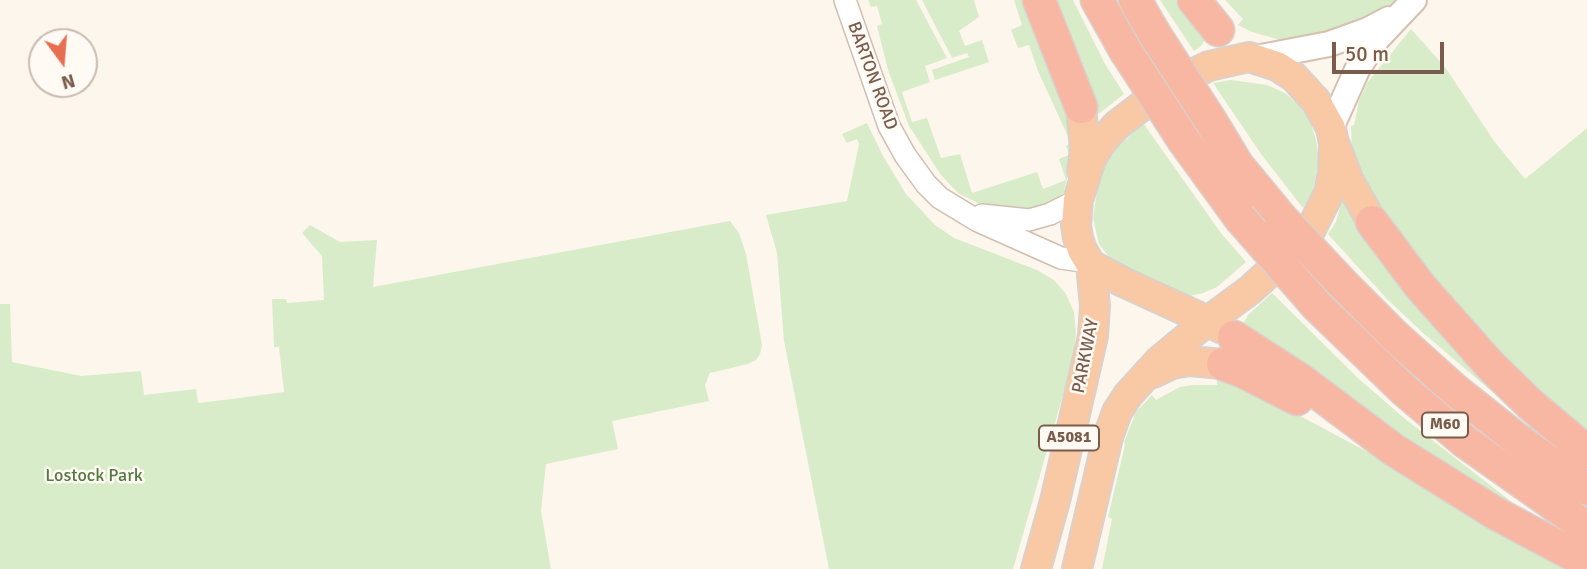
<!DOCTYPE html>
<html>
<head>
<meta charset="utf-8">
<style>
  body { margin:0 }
  #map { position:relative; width:1587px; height:569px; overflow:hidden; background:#fdf6ec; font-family:Signika,sans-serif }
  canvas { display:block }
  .north { position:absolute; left:28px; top:28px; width:70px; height:70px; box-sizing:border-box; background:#fffaf3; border:2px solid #cabbb1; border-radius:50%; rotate:164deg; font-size:19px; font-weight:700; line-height:28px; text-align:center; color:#7a5c4d }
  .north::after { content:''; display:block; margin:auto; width:24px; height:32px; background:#e76f51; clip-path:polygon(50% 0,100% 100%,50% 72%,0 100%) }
  .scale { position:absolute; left:1332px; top:42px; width:112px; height:32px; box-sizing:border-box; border:4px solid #7a5c4d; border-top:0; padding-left:9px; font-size:21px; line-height:24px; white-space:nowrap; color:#7a5c4d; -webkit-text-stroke:5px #fffaf3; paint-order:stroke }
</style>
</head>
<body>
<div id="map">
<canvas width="1587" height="569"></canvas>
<div class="north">N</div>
<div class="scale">50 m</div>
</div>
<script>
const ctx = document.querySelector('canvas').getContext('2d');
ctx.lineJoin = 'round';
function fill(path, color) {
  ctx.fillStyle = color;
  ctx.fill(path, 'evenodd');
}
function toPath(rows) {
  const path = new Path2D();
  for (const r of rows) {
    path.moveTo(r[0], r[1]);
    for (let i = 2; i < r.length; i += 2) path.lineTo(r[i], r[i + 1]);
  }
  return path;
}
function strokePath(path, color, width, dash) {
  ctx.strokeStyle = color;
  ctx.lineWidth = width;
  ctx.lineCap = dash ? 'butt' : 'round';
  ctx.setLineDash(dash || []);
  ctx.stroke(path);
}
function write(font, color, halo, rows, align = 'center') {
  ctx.font = font + ' Signika,sans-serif';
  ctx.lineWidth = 5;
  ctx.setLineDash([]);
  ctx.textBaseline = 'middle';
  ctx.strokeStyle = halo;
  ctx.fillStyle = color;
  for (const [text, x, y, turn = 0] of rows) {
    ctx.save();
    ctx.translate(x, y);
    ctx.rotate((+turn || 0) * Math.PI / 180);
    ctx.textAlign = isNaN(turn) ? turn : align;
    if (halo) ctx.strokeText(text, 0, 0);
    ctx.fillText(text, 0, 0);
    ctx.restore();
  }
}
fill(toPath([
  [868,0,916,0,947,58,925,66,930,82,902,92,912,122,927,118,941,158,960,154,972,193,1037,172,1043,189,1066,180,1059,159,1069,155,1066,146,1071,143,1038,71,1029,45,1018,48,1011,30,1022,25,1014,0,1033,0,1065,83,1074,152,1060,206,1009,213,982,205,958,193,941,175,909,126,888,70,877,26,882,24,877,6,871,7],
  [922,0,974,0,979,17,959,31,965,46,982,40,989,62,935,80,932,70,969,57,967,53,952,58],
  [1047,0,1073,0,1105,64,1124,94,1092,119],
  [1160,0,1176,0,1205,40,1200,47,1194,51],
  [1225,0,1399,0,1387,11,1366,25,1284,41,1252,32,1238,25,1243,19],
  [1411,29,1445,67,1494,141,1525,179,1587,128,1587,440,1490,350,1377,212,1352,154,1351,126,1354,125,1359,101,1367,83],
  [1231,80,1267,85,1285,93,1299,105,1310,121,1316,140,1319,159,1313,191,1303,208,1261,154,1213,83],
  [867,123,883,156,906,194,935,225,954,238,1037,270,1054,280,1066,294,1074,312,1076,334,1073,360,1013,569,829,569,784,341,777,253,766,215,847,201,859,144,857,139,847,143,842,134],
  [1143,123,1221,233,1246,262,1217,287,1203,293,1190,296,1175,293,1112,261,1099,244,1093,218,1098,185,1105,166,1117,148],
  [1343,195,1563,447,1496,395,1422,332,1387,299,1328,234,1336,222],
  [730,221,739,233,746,254,762,345,760,354,756,360,748,364,710,373,705,385,709,401,612,421,618,449,546,464,541,511,551,569,0,569,0,304,10,304,12,362,81,376,141,371,144,395,196,389,198,403,224,400,284,392,279,347,274,347,272,299,286,299,287,303,324,300,322,256,302,233,310,225,340,242,377,240,373,287],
  [1272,293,1359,379,1404,418,1550,532,1439,467,1240,329,1248,315],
  [1217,377,1238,383,1445,493,1573,569,1102,569,1112,519,1108,517,1125,445,1124,442,1136,412,1152,395,1156,400,1180,387,1193,385,1217,385]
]), '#d8ecc9');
const tertiary = toPath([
  [845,0,889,126,905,155,926,184,940,198,978,221,1061,258,1088,262],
  [982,215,1029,220,1050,214,1078,200]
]);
const secondary = toPath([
  [1256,58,1329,44,1368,30,1389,19],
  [1331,128,1357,70,1377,39,1414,0]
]);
const trunk = toPath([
  [1249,57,1277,66,1294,77,1316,101,1331,128,1334,144,1333,172,1329,193,1310,231,1295,249,1250,290,1208,321,1123,282,1091,265,1082,250,1078,238,1076,225,1078,200,1091,159,1103,140,1117,125,1164,89,1186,77,1209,66,1249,57],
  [1081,107,1085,150,1082,171],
  [1336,147,1348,179,1372,222],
  [1153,373,1172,364,1189,361,1223,364],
  [1036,569,1055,501,1093,336,1095,306,1091,265],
  [1077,569,1108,437,1117,412,1128,395,1159,361,1195,331,1208,321,1220,328]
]);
const motorway = toPath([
  [1039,0,1081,107],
  [1097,0,1125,50],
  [1135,0,1154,33],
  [1194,0,1218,30],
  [1212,123,1238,166,1281,218],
  [1184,141,1240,218],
  [1372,222,1420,286,1491,366,1530,404,1587,452],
  [1341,282,1396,337,1455,390,1518,440,1587,489],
  [1317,306,1404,390,1464,441,1587,528],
  [1234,337,1302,381,1394,450,1495,513,1587,562],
  [1223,364,1242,371,1297,399]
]);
strokePath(tertiary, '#d1beb0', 24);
strokePath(secondary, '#d6c0b0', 28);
strokePath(trunk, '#dad1cd', 32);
strokePath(motorway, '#dad1cd', 35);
strokePath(tertiary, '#fff', 21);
strokePath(secondary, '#fff', 24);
strokePath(trunk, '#f9c8a4', 28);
strokePath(motorway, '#f7b7a3', 32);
const motorwayBridge = toPath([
  [1154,33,1212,123],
  [1125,50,1184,141],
  [1240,218,1317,306],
  [1281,218,1341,282]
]);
strokePath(motorwayBridge, '#dad1cd', 35, []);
strokePath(motorwayBridge, '#f7b7a3', 32);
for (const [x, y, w] of [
  [1445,425,46],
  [1069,438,60]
]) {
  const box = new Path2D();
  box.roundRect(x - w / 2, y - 12.5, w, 25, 5);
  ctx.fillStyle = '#fffaf3';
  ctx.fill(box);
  strokePath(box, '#7a5c4d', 2);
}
write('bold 16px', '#7a5c4d', null, [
  ["M60",1445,425],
  ["A5081",1069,438]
]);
write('18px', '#7a5c4d', '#fffaf3', [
  ["BARTON ROAD",872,76,70],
  ["PARKWAY",1086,356,-79]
]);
write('18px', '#537a41', '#fffaf3', [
  ["Lostock Park",94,476]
]);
</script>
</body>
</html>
